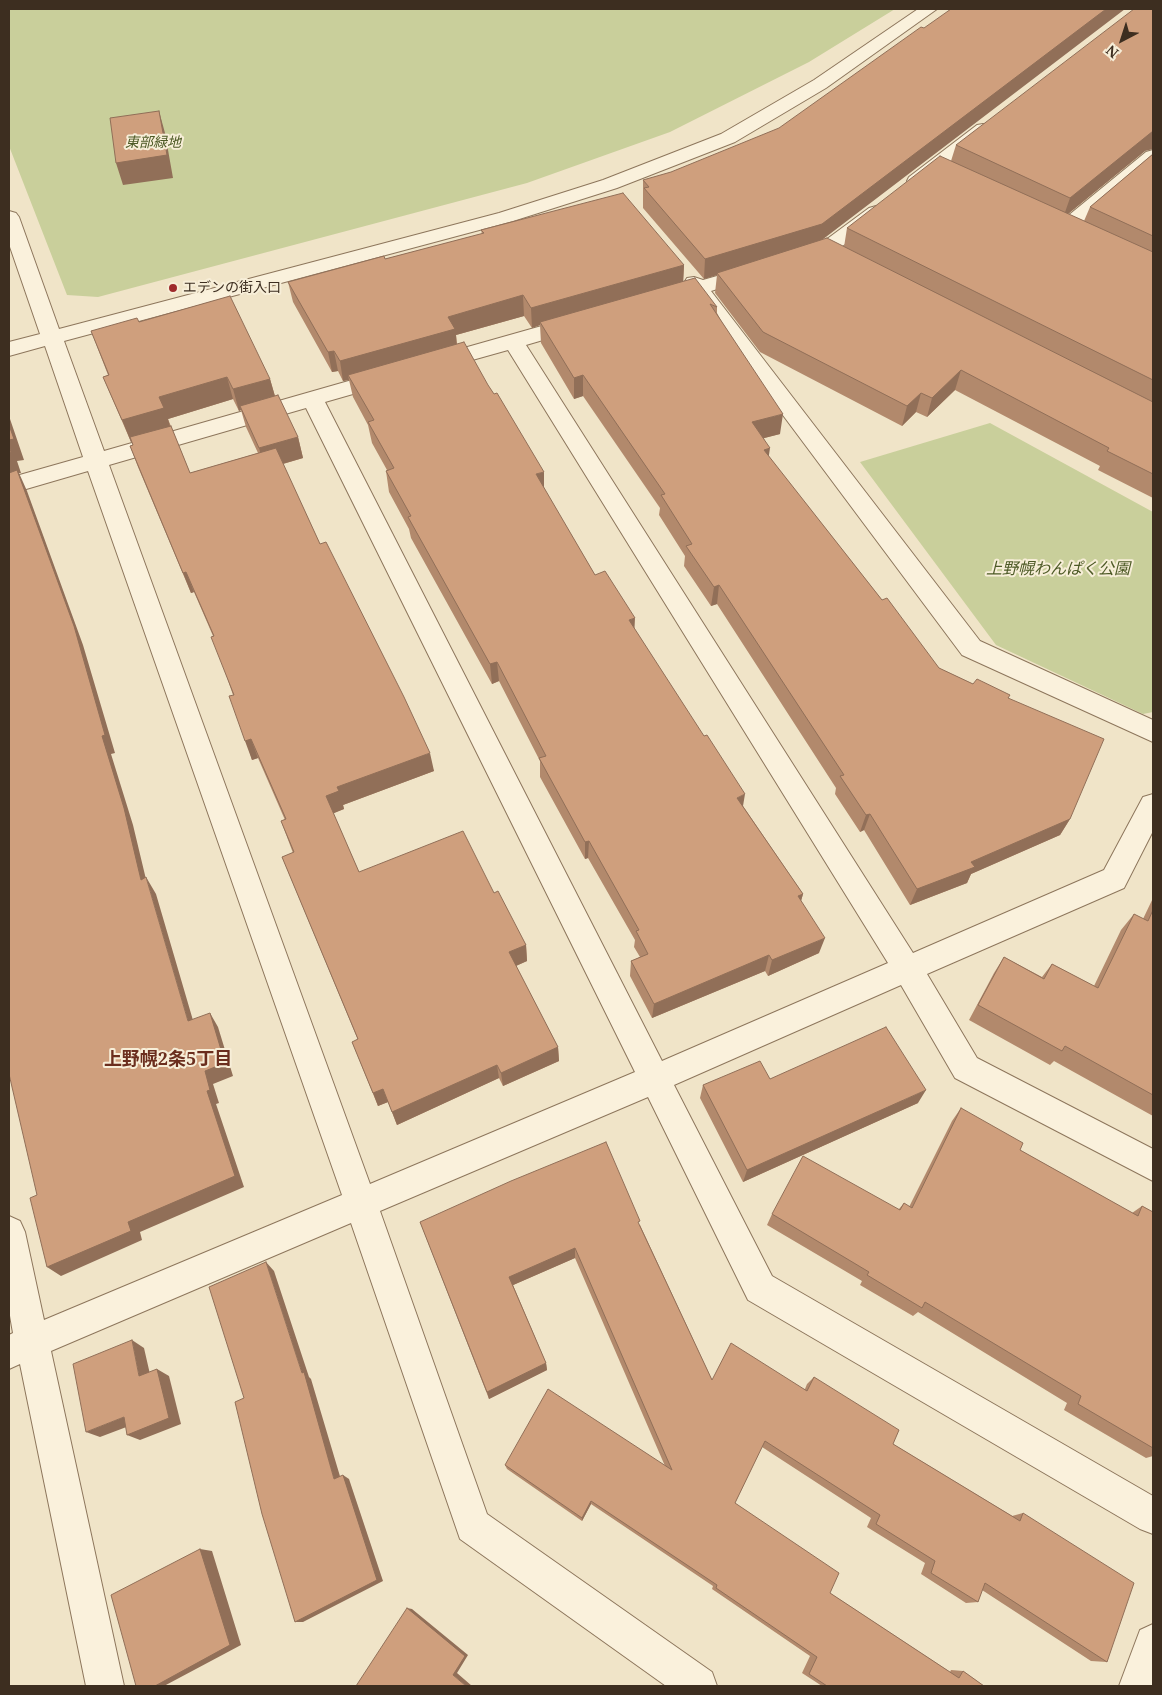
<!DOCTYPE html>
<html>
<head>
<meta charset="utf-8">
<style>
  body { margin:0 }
  #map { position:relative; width:1162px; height:1695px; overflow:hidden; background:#f0e4c8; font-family:"Noto Serif",serif }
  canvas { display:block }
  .frame { position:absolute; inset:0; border:10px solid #3d2e20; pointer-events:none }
  .north { position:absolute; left:1097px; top:15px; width:50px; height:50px; -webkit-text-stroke:4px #f7eed8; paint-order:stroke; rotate:220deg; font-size:14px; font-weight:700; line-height:20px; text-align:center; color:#3d2e20 }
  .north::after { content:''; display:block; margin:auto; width:18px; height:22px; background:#3d2e20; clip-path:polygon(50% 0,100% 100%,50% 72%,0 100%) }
</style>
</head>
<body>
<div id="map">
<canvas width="1162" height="1695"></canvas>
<div class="frame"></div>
<div class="north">N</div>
</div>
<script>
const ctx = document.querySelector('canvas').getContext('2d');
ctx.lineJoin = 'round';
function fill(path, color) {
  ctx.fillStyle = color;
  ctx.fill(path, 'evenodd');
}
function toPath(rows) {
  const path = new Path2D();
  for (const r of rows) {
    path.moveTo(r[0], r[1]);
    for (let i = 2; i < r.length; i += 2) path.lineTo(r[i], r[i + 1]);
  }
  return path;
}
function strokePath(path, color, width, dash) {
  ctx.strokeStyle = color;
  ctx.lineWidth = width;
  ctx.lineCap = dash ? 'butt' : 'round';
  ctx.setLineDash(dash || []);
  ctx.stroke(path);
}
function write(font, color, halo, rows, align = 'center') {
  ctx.font = font + ' "Noto Serif","Noto Sans JP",serif';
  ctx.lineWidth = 4;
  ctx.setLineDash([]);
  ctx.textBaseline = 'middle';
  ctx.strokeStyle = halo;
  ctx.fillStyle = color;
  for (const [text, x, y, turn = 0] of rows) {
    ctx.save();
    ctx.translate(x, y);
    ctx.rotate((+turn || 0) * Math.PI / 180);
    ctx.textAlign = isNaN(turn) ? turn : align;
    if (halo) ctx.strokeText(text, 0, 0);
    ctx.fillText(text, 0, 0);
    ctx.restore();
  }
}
fill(toPath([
  [9,9,895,9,809,62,670,132,527,183,98,297,67,295,9,146],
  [990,423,1153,512,1153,712,1143,714,996,645,860,462]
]), '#c9cf9b');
const minor = toPath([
  [918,9,937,9,826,88,735,142,617,188,513,221,64,341,104,451,387,370,395,372,398,377,395,382,325,402,662,1061,888,963,508,350,433,371,425,369,422,364,425,359,577,316,584,318,587,323,584,328,526,345,913,953,1104,870,1143,797,1153,794,1153,831,1124,888,927,974,977,1058,1153,1149,1153,1181,955,1078,901,985,674,1085,772,1276,1153,1496,1153,1534,1140,1529,748,1300,648,1097,380,1211,487,1514,712,1672,717,1686,666,1686,460,1539,351,1223,51,1351,124,1686,86,1686,20,1364,9,1369,9,1335,13,1333,9,1310,9,1216,20,1221,25,1232,44,1320,342,1195,88,471,9,494,9,478,83,457,45,346,9,356,9,342,40,334,9,244,9,211,16,213,19,217,59,329,499,213,603,180,721,134,814,80,918,9],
  [306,408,635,1072,370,1184,109,465,306,408],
  [983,124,989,125,992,129,989,133,923,185,916,187,909,185,907,181,909,177,977,125,983,124],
  [1153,150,1153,165,1072,232,1065,234,1058,232,1055,228,1058,224,1146,152,1153,150],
  [876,206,883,208,886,212,883,216,833,253,803,263,796,261,793,257,796,253,819,245,869,208,876,206],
  [752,266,759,268,762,272,759,276,711,291,980,641,1153,720,1153,742,962,655,694,296,666,305,659,303,656,298,659,293,685,285,684,283,687,278,694,277,703,280,752,266],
  [1153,1624,1153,1686,1119,1686,1140,1630,1153,1624]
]);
strokePath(minor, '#8d765c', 2);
fill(minor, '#faf1dc');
fill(toPath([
  [956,145,1145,151,1068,214,1084,221,1090,207,1153,154,1153,498,1098,470,1100,466,955,390,927,417,916,412,902,426,760,352,715,293,717,275,704,279,643,208,643,180,844,247,847,228,951,161],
  [481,230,684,265,683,282,717,307,717,313,780,434,764,438,769,457,882,600,939,668,973,684,1008,699,1070,819,1060,835,971,874,967,883,910,905,864,830,860,832,835,794,836,788,717,604,711,606,684,566,685,556,659,515,660,508,583,396,574,399,541,343,540,325,532,328,524,316,456,335,457,344,544,489,595,575,634,628,743,806,803,894,801,901,819,953,768,976,765,971,652,1018,630,976,631,961,640,957,634,947,635,940,588,858,585,859,540,777,540,761,499,681,492,684,411,538,409,529,389,492,386,471,387,470,372,443,368,425,353,397,349,380,343,381,338,371,332,372,293,302,288,282,385,259,482,234],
  [139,322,270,379,275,396,298,437,303,458,283,464,320,544,434,771,343,805,344,809,333,813,359,872,494,893,526,945,527,961,516,966,558,1047,559,1061,503,1086,499,1078,397,1125,388,1102,378,1106,352,1042,358,1040,282,857,293,853,281,821,285,820,258,758,252,760,233,695,213,636,194,592,191,593,138,467,130,446,133,445,132,441,131,442,112,398,103,377,108,375,91,331],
  [233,399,239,411,241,410,246,427,258,453,190,473,168,419],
  [1153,898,1153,1116,1054,1061,1050,1065,969,1020,994,973,1004,957,1042,977,1052,964,1094,986,1121,930,1134,914,1143,919],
  [770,1079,918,1103,743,1182,700,1098,703,1085],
  [961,1108,1020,1150,1132,1213,1142,1206,1153,1212,1153,1456,1146,1458,1064,1410,1067,1403,918,1312,913,1316,860,1285,862,1281,767,1225,772,1214,899,1209,904,1203,909,1207,952,1121],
  [420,1222,640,1225,712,1380,805,1389,807,1384,814,1377,893,1444,1012,1516,1023,1513,1107,1662,1091,1661,982,1590,978,1602,966,1603,921,1574,925,1563,867,1527,871,1518,762,1447,735,1503,830,1593,950,1672,951,1670,963,1671,984,1686,822,1686,802,1673,810,1656,712,1589,713,1586,591,1504,582,1521,507,1469,505,1465,665,1466,575,1258,513,1285,546,1363,547,1370,489,1399]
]), '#b2896c');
fill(toPath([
  [1106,9,1125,9,818,243,717,273,717,275,704,279,705,259],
  [159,111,165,133,173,178,123,185,116,163],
  [1152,131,1153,131,1153,149,1145,151,1063,218,1070,198],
  [684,265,683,285,540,322,540,325,532,328,531,308],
  [523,295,524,316,456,335,457,349,348,375,349,380,343,381,340,361,448,317],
  [334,351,338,371,332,372,328,352],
  [961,370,955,390,927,417,932,398],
  [583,375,583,396,574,399,574,378],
  [227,377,233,399,168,419,171,430,131,442,122,420,159,397],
  [270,379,276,400,240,406,241,410,239,411,233,389],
  [921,393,916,412,902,426,907,406],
  [783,414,780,434,749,442,752,422],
  [9,416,24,460,17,461,21,473,19,473,27,491,83,645,115,753,111,754,133,825,150,896,141,880,9,476],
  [298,437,303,458,265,469,259,448],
  [770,448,767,468,764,450],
  [544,472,544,493,536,474],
  [186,572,194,592,191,593,183,573],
  [719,585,717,604,711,606,714,587],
  [635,618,634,638,629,620],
  [497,662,499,681,492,684,490,664],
  [251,739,258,758,252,760,245,741],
  [430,753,434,771,343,805,344,809,332,814,326,796,337,787],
  [745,794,742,812,737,798],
  [870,814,864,830,860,832,866,815],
  [1070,819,1060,835,971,874,967,883,910,905,917,889,971,862],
  [589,841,588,858,585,859,585,842],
  [146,877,156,894,197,1034,188,1021],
  [803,894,798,911,798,896],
  [825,938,819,953,768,976,772,960],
  [526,945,527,961,511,968,509,952],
  [769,955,765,971,652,1018,654,1004],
  [210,1013,218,1027,233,1076,213,1084,219,1103,216,1104,244,1187,140,1232,142,1240,61,1276,47,1267,128,1222,205,1071],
  [558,1047,559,1061,503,1086,501,1073],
  [497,1065,499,1078,397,1125,392,1112],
  [383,1089,388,1102,378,1106,373,1093],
  [926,1090,918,1103,743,1182,747,1170],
  [575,1248,575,1258,511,1286,509,1277],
  [266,1262,274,1271,309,1377,311,1379,342,1483,334,1479,302,1373],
  [132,1340,144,1348,152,1383,139,1376],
  [546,1363,547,1370,489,1399,487,1392],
  [157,1369,169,1376,181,1424,140,1440,127,1435],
  [124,1417,137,1423,100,1437,86,1432],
  [343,1475,349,1479,383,1581,303,1622,295,1622],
  [591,1501,591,1504,582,1521,582,1518],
  [200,1549,212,1551,241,1645,164,1686,155,1686],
  [407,1608,412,1609,468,1655,457,1673,472,1686,466,1686,453,1675]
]), '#916f58');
const building = toPath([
  [951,9,1106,9,822,224,705,259,644,188,649,187,643,180,671,172,779,128,921,27,924,28,951,9],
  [1134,9,1153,9,1153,131,1070,198,956,145,1134,9],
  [159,111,167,155,116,163,110,118,159,111],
  [1153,154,1153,236,1090,207,1153,154],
  [940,156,1153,252,1153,380,847,228,940,156],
  [623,193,684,265,531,308,523,295,448,317,455,329,340,361,334,351,328,352,288,282,384,256,385,259,484,233,481,230,623,193],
  [827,238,1153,402,1153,474,1107,451,1109,448,961,370,932,398,921,393,907,406,763,332,717,273,827,238],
  [695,278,717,307,710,304,783,414,752,422,770,448,764,450,882,600,887,598,939,668,973,684,977,679,1010,695,1008,698,1104,739,1070,819,971,862,975,867,917,889,870,814,866,815,840,776,844,775,719,585,714,587,686,546,692,544,661,495,665,494,583,375,574,378,540,322,695,278],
  [230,296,270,379,233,389,227,377,159,397,164,408,122,420,103,377,109,375,91,331,137,318,139,322,230,296],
  [464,342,488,385,494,394,497,393,544,472,536,474,595,575,605,571,635,618,629,620,704,736,707,735,745,794,737,798,803,894,798,896,825,938,772,960,769,955,654,1004,631,961,648,954,636,931,639,930,589,841,585,842,539,758,546,756,497,662,490,664,408,517,411,516,386,471,394,468,368,422,374,420,348,375,464,342],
  [278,395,298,437,259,448,240,406,278,395],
  [9,425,14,439,9,440,9,425],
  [171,426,190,473,276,448,320,544,326,542,404,697,430,753,337,787,339,791,326,796,359,872,463,831,494,893,498,891,526,945,509,952,558,1047,501,1073,497,1065,392,1112,383,1089,373,1093,352,1042,358,1039,282,857,294,852,281,821,286,819,251,739,245,741,229,696,234,695,211,637,214,636,186,572,183,573,130,446,133,445,130,437,171,426],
  [9,445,11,452,9,453,9,445],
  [17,470,74,626,105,735,102,736,124,808,141,880,146,877,188,1021,210,1013,225,1063,205,1071,210,1090,207,1091,235,1176,128,1222,131,1231,47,1267,30,1198,37,1195,9,1074,9,473,17,470],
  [1153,910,1153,1095,1065,1046,1062,1051,978,1005,1004,957,1044,979,1052,964,1098,988,1134,914,1148,921,1153,910],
  [886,1027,926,1090,747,1170,703,1085,760,1061,770,1079,886,1027],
  [961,1108,1023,1143,1020,1150,1138,1216,1142,1206,1153,1212,1153,1448,1078,1404,1081,1396,925,1302,922,1308,867,1275,869,1272,772,1214,803,1156,900,1210,904,1203,912,1208,961,1108],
  [606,1142,640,1221,638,1222,712,1380,731,1343,807,1391,814,1377,899,1430,893,1444,1020,1521,1023,1513,1134,1583,1107,1662,985,1583,978,1602,931,1573,935,1561,876,1524,880,1515,765,1441,735,1503,839,1573,830,1593,959,1678,963,1671,984,1686,827,1686,809,1674,817,1657,716,1588,717,1585,591,1501,582,1518,505,1465,548,1389,672,1470,575,1248,509,1277,546,1363,487,1392,420,1222,511,1181,606,1142],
  [266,1262,302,1373,304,1372,334,1479,343,1475,377,1580,295,1622,262,1514,235,1402,244,1398,209,1287,266,1262],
  [132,1340,139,1376,157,1369,169,1418,127,1435,124,1417,86,1432,73,1364,132,1340],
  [200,1549,230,1645,155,1686,136,1686,111,1595,200,1549],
  [407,1608,465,1656,453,1675,466,1686,356,1686,407,1608]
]);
fill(building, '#cf9f7d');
strokePath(building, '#916f58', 1);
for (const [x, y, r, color] of [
  [173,288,5,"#9e2a2b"]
]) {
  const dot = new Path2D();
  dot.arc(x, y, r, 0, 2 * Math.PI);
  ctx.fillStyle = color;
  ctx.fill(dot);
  strokePath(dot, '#f7eed8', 2);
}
write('italic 14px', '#4d5a26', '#f7eed8', [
  ["東部緑地",153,143]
]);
write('14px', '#3d2e20', '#f7eed8', [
  ["エデンの街入口",183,288]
], 'left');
write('italic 16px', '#4d5a26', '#f7eed8', [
  ["上野幌わんぱく公園",1058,569]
]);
write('bold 18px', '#6b2e1e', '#f7eed8', [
  ["上野幌2条5丁目",168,1060]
]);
</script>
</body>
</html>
